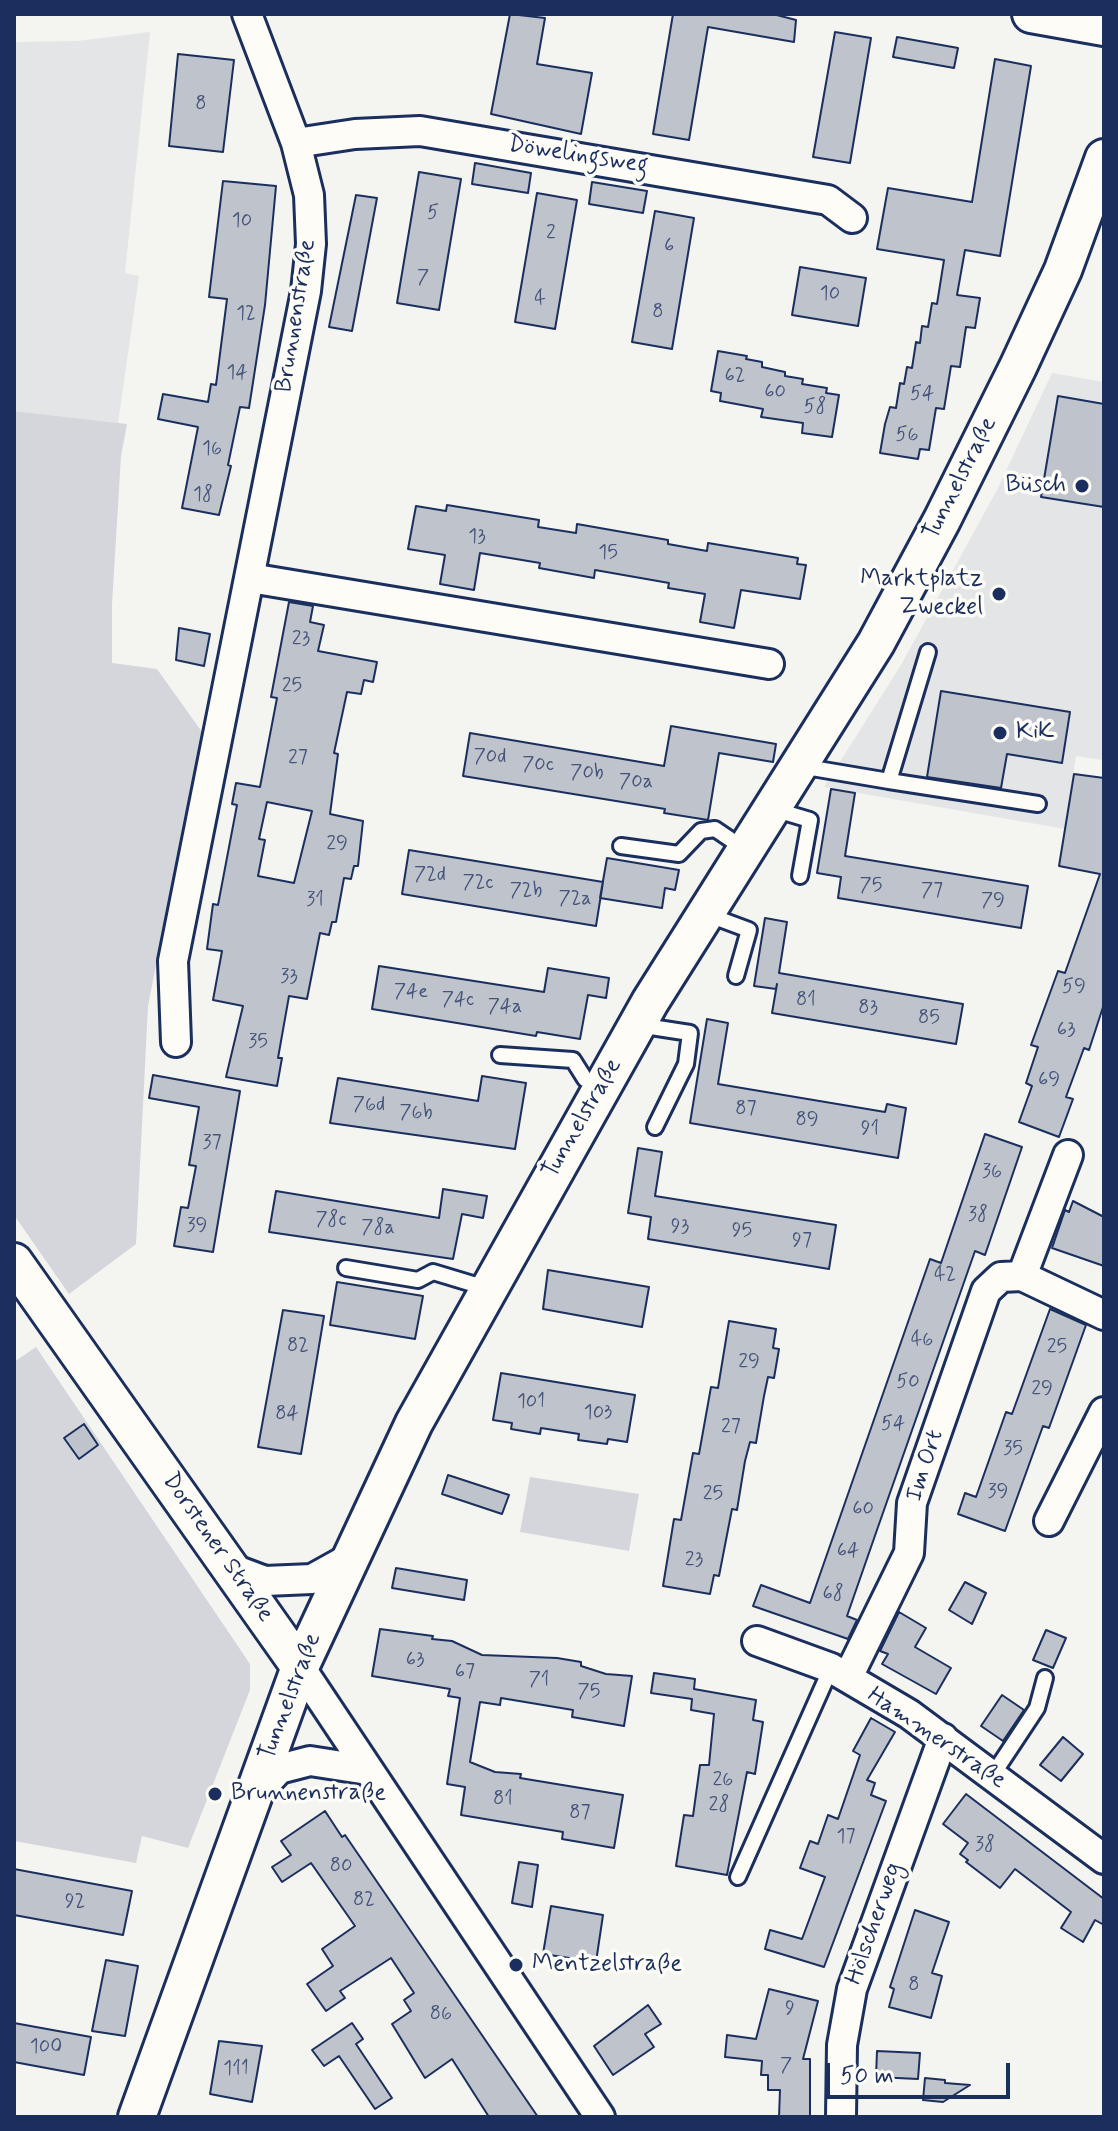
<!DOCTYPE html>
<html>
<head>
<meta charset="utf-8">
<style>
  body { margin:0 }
  #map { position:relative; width:1118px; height:2131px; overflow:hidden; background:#f4f4f1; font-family:Mynerve,sans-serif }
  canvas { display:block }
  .frame { position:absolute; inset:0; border:16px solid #1b2f5e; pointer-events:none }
  .scale { position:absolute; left:826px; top:2063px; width:184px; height:36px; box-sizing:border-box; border:4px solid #1b2f5e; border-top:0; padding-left:10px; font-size:24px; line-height:28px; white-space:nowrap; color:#1b2f5e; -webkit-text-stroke:6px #fdfcf7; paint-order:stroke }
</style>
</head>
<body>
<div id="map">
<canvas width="1118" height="2131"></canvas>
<div class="frame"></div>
<div class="scale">50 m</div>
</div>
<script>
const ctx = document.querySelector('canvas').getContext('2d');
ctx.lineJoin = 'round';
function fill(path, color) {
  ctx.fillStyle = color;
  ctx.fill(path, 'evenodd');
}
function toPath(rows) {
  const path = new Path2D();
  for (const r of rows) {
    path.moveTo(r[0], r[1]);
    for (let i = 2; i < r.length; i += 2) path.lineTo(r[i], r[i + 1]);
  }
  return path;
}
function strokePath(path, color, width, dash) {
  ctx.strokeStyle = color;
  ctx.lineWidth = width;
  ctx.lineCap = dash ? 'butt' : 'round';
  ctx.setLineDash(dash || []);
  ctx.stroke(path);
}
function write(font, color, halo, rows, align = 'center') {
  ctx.font = font + ' Mynerve,sans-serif';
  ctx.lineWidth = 7;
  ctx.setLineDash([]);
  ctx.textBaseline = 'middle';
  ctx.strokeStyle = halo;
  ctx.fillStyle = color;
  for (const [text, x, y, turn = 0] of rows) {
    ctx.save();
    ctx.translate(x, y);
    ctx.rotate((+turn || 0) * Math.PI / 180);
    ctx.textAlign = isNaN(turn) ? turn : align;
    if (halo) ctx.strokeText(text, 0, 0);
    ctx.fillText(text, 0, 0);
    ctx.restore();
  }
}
fill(toPath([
  [150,32,125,273,139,276,118,423,14,411,14,42,78,41],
  [1052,373,1104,382,1104,760,1076,756,1065,829,824,787,901,665,997,490]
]), '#e4e5e6');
fill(toPath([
  [14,411,127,424,121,456,112,604,112,663,157,669,202,732,148,1006,136,1244,69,1294,14,1215],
  [36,1347,250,1664,250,1690,188,1848,142,1836,136,1863,14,1841,14,1362],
  [530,1477,639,1494,629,1551,520,1532]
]), '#d4d6db');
const building = toPath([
  [510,14,545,18,537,64,592,73,581,134,491,114,510,14],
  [673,14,773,14,796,20,794,42,708,27,689,140,653,134,673,14],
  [835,32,871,38,850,163,813,157,835,32],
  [897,37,958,48,954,68,893,57,897,37],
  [178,54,234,60,223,152,169,146,178,54],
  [995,59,1031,66,1000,256,965,250,957,295,980,298,975,328,966,327,960,367,951,366,944,409,936,408,929,450,920,449,918,459,880,453,885,424,890,407,896,408,900,383,904,384,907,367,912,368,916,342,920,343,922,326,928,327,932,303,937,304,944,260,877,249,888,188,972,202,995,59],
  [475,163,531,173,528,193,472,184,475,163],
  [419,172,461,179,439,310,397,303,419,172],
  [223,181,276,186,265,305,249,408,240,407,228,465,231,466,219,515,182,508,198,427,158,419,163,394,208,402,211,384,216,385,227,299,209,297,223,181],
  [592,182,647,191,643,213,589,204,592,182],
  [537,193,577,200,555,329,515,322,537,193],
  [356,195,377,198,352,331,329,327,356,195],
  [655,211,694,218,672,349,632,342,655,211],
  [800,267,866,278,858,326,792,315,800,267],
  [718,351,747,356,746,359,762,362,762,367,785,372,785,376,803,379,802,384,827,388,826,393,839,395,832,437,802,433,803,423,761,417,763,409,720,401,721,393,711,391,718,351],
  [1058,396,1104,404,1104,507,1041,497,1058,396],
  [447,505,539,520,538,527,576,533,577,524,668,540,668,544,707,551,708,543,798,558,797,564,806,565,800,599,741,590,734,628,700,622,705,594,668,588,669,583,595,570,594,578,539,568,540,563,480,553,474,590,440,584,445,555,408,549,416,506,446,511,447,505],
  [289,602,313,606,310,622,324,625,318,651,377,662,373,682,364,680,361,694,347,692,334,753,338,754,330,814,363,821,358,866,354,866,351,879,344,878,336,922,332,922,329,935,320,933,307,999,289,996,278,1058,282,1058,277,1086,226,1077,243,1006,213,1000,222,951,207,949,213,904,218,905,237,805,232,804,236,783,260,787,277,698,271,697,289,602],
  [267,802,312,811,294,883,258,876,265,840,259,839,267,802],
  [179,628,210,634,204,666,176,660,179,628],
  [941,691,1070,712,1062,763,1007,754,1001,788,927,777,941,691],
  [671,726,776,744,773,762,719,753,708,820,664,813,665,809,463,776,470,733,664,766,671,726],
  [1074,774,1104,778,1104,1004,1089,1050,1084,1048,1066,1097,1073,1099,1059,1137,1019,1122,1032,1086,1026,1083,1038,1047,1031,1045,1058,971,1065,973,1100,874,1059,866,1074,774],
  [831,789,855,793,845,856,1028,886,1021,928,838,898,841,877,817,873,831,789],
  [409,850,603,882,596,926,402,894,409,850],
  [607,858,679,870,675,890,665,888,662,908,600,898,607,858],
  [765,918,787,922,779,973,963,1004,956,1044,772,1013,777,984,776,989,754,986,765,918],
  [379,966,544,992,548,968,609,978,606,998,588,995,580,1039,537,1032,536,1036,372,1009,379,966],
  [707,1019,728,1023,718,1084,885,1112,887,1104,906,1108,898,1158,690,1123,707,1019],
  [153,1075,240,1091,213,1252,174,1246,181,1207,188,1208,196,1166,189,1165,199,1107,149,1098,153,1075],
  [482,1076,526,1083,515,1149,330,1123,338,1078,478,1101,482,1076],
  [985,1134,1022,1147,985,1255,975,1251,878,1527,847,1616,857,1620,848,1639,753,1606,761,1585,810,1603,930,1259,941,1263,985,1134],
  [638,1148,662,1152,655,1196,836,1225,829,1269,648,1239,651,1217,628,1213,638,1148],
  [443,1189,487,1196,483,1218,462,1214,453,1259,269,1232,276,1191,439,1218,443,1189],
  [1073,1201,1104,1217,1104,1266,1052,1248,1065,1210,1069,1212,1073,1201],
  [548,1270,649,1287,642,1327,543,1309,548,1270],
  [337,1282,423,1296,415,1339,330,1325,337,1282],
  [1050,1309,1086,1325,1049,1428,1043,1426,1005,1531,958,1514,965,1493,976,1497,1006,1412,1012,1414,1050,1309],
  [283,1310,324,1316,301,1454,258,1447,283,1310],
  [729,1321,776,1329,773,1348,779,1349,774,1378,768,1377,764,1396,756,1443,750,1442,745,1461,737,1510,732,1509,719,1576,714,1575,710,1594,663,1586,674,1519,681,1520,693,1453,699,1454,711,1387,718,1388,729,1321],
  [501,1373,635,1395,627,1442,608,1439,607,1444,578,1440,579,1434,541,1428,540,1434,511,1429,512,1423,493,1420,501,1373],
  [84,1424,98,1445,79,1459,64,1438,84,1424],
  [448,1475,509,1495,502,1514,442,1494,448,1475],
  [396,1568,467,1580,464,1600,392,1588,396,1568],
  [965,1582,986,1593,972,1624,949,1610,965,1582],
  [899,1612,926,1628,915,1647,951,1668,936,1694,882,1664,888,1654,880,1651,899,1612],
  [380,1629,433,1636,432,1639,452,1641,482,1655,557,1658,581,1662,581,1666,606,1674,632,1676,624,1726,572,1717,573,1710,501,1698,500,1705,480,1702,470,1762,495,1772,521,1774,520,1778,623,1795,614,1848,562,1839,563,1832,461,1815,465,1787,447,1784,460,1698,448,1696,450,1689,372,1676,380,1629],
  [1046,1630,1066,1638,1053,1668,1033,1660,1046,1630],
  [654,1673,695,1679,694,1689,756,1700,753,1720,763,1722,755,1774,747,1772,727,1875,676,1866,684,1815,693,1816,700,1765,709,1765,714,1714,691,1710,692,1699,651,1693,654,1673],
  [1002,1695,1024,1710,1003,1741,981,1726,1002,1695],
  [871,1718,895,1732,867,1780,875,1783,871,1795,886,1801,824,1967,765,1949,770,1930,802,1939,825,1877,800,1868,810,1841,818,1844,828,1815,838,1819,860,1755,853,1751,871,1718],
  [1063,1737,1083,1754,1061,1781,1040,1765,1063,1737],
  [966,1794,1104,1899,1104,1925,1095,1920,1083,1942,1061,1928,1071,1912,1015,1869,1000,1888,966,1862,968,1860,960,1854,968,1843,943,1824,966,1794],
  [325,1811,342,1837,345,1835,538,2117,489,2117,452,2059,425,2078,392,2024,411,2011,404,2000,414,1993,391,1958,340,1991,345,1998,326,2011,307,1984,333,1966,322,1949,355,1926,311,1863,282,1882,272,1867,291,1855,281,1841,325,1811],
  [519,1862,538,1865,532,1907,512,1903,519,1862],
  [14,1869,132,1891,123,1935,14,1915,14,1869],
  [551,1906,603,1915,596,1962,543,1954,551,1906],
  [915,1910,949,1922,932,1973,942,1976,931,2018,889,2007,894,1989,890,1987,915,1910],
  [106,1960,138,1966,125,2036,92,2031,106,1960],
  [769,1989,818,2001,803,2059,810,2059,810,2117,779,2117,780,2090,768,2090,768,2075,761,2075,762,2061,725,2057,727,2035,756,2039,769,1989],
  [648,2005,661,2024,645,2034,654,2047,613,2075,594,2046,648,2005],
  [14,2023,91,2037,84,2075,14,2062,14,2023],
  [352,2023,363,2039,356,2044,392,2098,375,2109,339,2056,324,2066,312,2050,352,2023],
  [219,2041,262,2046,252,2102,210,2094,219,2041],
  [877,2051,920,2053,918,2079,876,2077,877,2051],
  [925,2078,945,2080,945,2083,970,2085,943,2102,923,2100,925,2078]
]);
fill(building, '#bfc3cc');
strokePath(building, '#1b2f5e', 2);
const service = toPath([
  [800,766,889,781,928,652],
  [889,781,1038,804],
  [773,809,810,820,800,876],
  [621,846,679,854,701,831,715,829,746,850],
  [706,914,749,930,736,976],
  [638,1025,690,1033,686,1064,655,1127],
  [500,1055,573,1060,585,1079,600,1087],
  [346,1268,418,1280,433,1272,486,1288],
  [992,1776,1037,1708,1045,1678],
  [738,1877,831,1668]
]);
const minor = toPath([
  [296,143,355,134,420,131,828,200,852,218],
  [250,578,769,664],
  [176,1042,173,961,306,291,311,244,309,195,296,143,247,14],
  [1022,1276,1068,1155],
  [1049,1521,1104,1412],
  [233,1569,265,1581,312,1579,348,1559],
  [757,1641,831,1668,909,1714,1104,1859],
  [300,1667,600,2117],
  [848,1677,909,1553,912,1503,986,1291,1001,1277,1022,1276,1104,1315],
  [257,1793,279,1769,310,1761,368,1770],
  [841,2117,842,2045,852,1989,943,1738]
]);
const tertiary = toPath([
  [1031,14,1104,27],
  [14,1262,300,1667],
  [137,2117,300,1667,414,1423,650,1002,876,643,942,520,1018,367,1063,270,1104,158]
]);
strokePath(service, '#1b2f5e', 20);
strokePath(minor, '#1b2f5e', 34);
strokePath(tertiary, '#1b2f5e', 42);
strokePath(service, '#fdfcf7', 14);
strokePath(minor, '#fdfcf7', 28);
strokePath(tertiary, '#fdfcf7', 36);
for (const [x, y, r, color] of [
  [1082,486,8,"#1b2f5e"],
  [999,594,8,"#1b2f5e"],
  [1000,733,8,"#1b2f5e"],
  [215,1794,8,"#1b2f5e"],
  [516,1965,8,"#1b2f5e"]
]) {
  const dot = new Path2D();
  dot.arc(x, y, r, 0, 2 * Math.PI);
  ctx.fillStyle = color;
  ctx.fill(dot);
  strokePath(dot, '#fdfcf7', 3);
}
write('20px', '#44547a', null, [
  ["8",201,105],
  ["5",433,214],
  ["10",242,222],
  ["2",551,234],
  ["6",669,247],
  ["7",423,279],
  ["10",830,295],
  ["4",540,300],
  ["8",658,313],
  ["12",246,315],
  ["14",237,374],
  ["62",735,377],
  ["60",775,393],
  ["54",922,395],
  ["58",815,408],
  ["56",907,436],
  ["16",212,450],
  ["18",203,496],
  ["13",477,538],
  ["15",608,554],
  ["23",301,640],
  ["25",292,687],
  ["70d",490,758],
  ["27",298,759],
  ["70c",538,766],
  ["70b",587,774],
  ["70a",636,783],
  ["29",337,845],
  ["72d",430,876],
  ["72c",478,884],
  ["75",871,887],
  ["72b",526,892],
  ["77",932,892],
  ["72a",575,900],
  ["31",315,901],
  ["79",993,902],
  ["33",289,978],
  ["59",1074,988],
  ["74e",411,993],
  ["74c",458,1001],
  ["81",806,1001],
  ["74a",505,1008],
  ["83",868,1009],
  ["85",929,1019],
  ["63",1066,1031],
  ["35",258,1043],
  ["69",1049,1081],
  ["76d",369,1106],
  ["87",746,1110],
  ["76b",416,1114],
  ["89",807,1121],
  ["91",870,1130],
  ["37",212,1144],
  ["36",992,1173],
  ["38",978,1216],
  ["78c",331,1221],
  ["39",197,1227],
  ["93",680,1228],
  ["78a",378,1229],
  ["95",742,1232],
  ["97",802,1242],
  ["42",945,1276],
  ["46",922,1341],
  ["82",298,1347],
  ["25",1057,1348],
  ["29",749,1363],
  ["50",908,1383],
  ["29",1042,1390],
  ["101",531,1403],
  ["103",598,1414],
  ["84",287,1415],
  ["54",893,1425],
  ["27",731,1428],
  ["35",1013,1450],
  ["39",998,1493],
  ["25",713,1495],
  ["60",863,1510],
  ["64",848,1552],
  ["23",694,1561],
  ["68",833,1595],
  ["63",415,1661],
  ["67",465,1673],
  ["71",539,1681],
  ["75",589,1693],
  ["26",723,1781],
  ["81",503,1800],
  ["28",719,1806],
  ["87",580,1814],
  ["17",846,1838],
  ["38",985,1846],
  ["80",341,1867],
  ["82",364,1901],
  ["92",75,1903],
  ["8",914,1986],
  ["9",790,2010],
  ["86",441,2015],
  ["100",46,2048],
  ["7",786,2067],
  ["111",236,2070]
]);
write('24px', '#1b2f5e', '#fdfcf7', [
  ["Döwelingsweg",578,156,9],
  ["Brunnenstraße",297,316,-81],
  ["Tunnelstraße",961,479,-63],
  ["Tunnelstraße",583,1119,-60],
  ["Im Ort",926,1466,-72],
  ["Dorstener Straße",217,1548,55],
  ["Tunnelstraße",291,1697,-69],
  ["Hammerstraße",936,1739,34],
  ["Hölscherweg",875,1924,-71]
]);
write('24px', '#1b2f5e', '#fdfcf7', [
  ["Büsch",1066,486,"right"],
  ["Marktplatz",983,580,"right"],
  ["Zweckel",983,608,"right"],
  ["KiK",1016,733],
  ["Brunnenstraße",231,1794],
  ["Mentzelstraße",532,1965]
], 'left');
</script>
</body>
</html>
